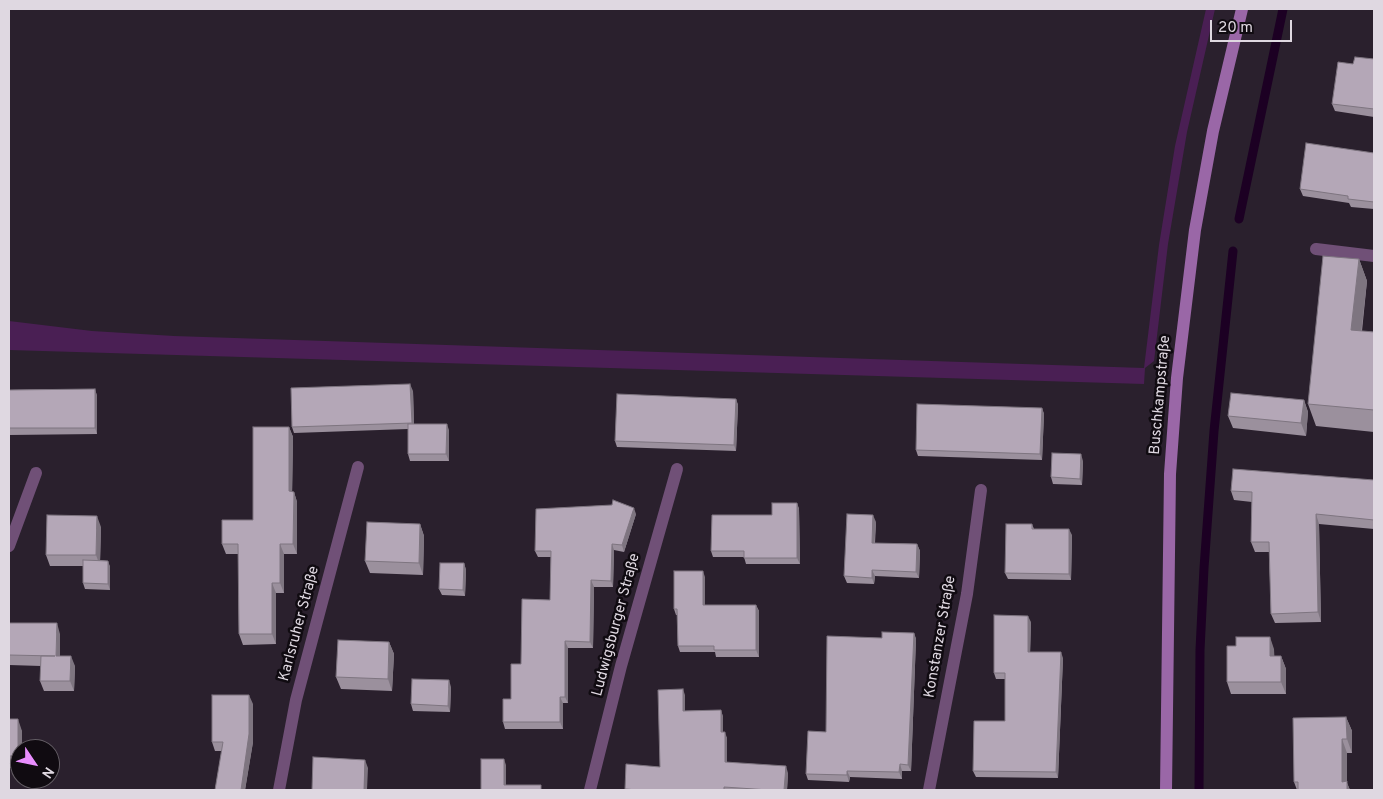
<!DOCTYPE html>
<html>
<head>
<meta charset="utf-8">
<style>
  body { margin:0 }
  #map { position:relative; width:1383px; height:799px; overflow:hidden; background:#2a202d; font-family:Overpass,sans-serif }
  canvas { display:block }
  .frame { position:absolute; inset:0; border:10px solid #dfd8e1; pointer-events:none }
  .north { position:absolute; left:10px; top:739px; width:50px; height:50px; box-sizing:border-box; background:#100b11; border:1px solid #635d64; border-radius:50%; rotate:124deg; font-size:14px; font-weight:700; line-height:20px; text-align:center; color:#dfd8e1 }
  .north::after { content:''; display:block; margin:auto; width:18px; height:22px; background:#e98efe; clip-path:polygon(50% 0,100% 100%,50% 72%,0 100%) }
  .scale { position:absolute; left:1210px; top:20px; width:82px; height:22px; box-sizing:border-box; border:2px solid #dfd8e1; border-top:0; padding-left:6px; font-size:15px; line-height:18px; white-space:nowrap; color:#dfd8e1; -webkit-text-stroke:4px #100b11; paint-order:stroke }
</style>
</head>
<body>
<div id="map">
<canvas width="1383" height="799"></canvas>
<div class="frame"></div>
<div class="north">N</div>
<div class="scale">20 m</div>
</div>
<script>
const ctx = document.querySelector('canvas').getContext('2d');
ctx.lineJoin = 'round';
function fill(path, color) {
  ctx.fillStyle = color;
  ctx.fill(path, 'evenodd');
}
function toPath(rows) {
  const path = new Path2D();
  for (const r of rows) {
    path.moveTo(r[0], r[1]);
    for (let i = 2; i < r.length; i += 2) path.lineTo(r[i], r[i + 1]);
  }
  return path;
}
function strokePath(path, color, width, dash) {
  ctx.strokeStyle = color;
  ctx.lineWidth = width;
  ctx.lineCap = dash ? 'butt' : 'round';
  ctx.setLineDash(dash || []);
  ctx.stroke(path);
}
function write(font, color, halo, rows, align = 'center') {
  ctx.font = font + ' Overpass,sans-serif';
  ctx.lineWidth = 5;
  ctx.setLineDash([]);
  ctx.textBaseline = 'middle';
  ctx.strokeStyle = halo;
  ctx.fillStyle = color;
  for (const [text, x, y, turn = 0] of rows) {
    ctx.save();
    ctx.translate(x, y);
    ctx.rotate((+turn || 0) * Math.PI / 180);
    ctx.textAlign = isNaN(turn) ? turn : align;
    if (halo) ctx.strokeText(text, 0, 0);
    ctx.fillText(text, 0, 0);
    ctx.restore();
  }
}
fill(toPath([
  [1206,9,1215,9,1187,132,1168,244,1154,361,1145,368,1144,384,9,350,9,321,92,331,174,336,1144,368,1159,245,1175,146]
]), '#4a1f54');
strokePath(toPath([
  [1239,219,1283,9],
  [1199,790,1200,650,1204,568,1214,431,1233,251]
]), '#1c0023', 9);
strokePath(toPath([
  [1316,249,1374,256],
  [9,546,36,473],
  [279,790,296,700,358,467],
  [590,790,621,666,677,469],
  [929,790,967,594,981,490]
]), '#705077', 12);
strokePath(toPath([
  [1166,790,1170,474,1177,378,1195,230,1213,131,1242,9]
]), '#9a67a7', 12);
fill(toPath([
  [1374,59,1374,117,1335,111,1332,104,1353,64],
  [1374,153,1374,209,1351,207,1349,203,1303,196,1300,189],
  [1359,259,1367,281,1362,331,1374,332,1374,432,1316,426,1308,404],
  [95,389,97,396,97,434,9,435,9,390],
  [413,391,414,424,449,430,449,461,410,461,408,454,408,429,294,433,292,427],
  [736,399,738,405,736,451,617,447,615,441],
  [1304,400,1308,412,1306,436,1233,428,1228,416],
  [1042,408,1044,414,1042,460,918,456,916,450],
  [289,427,293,437,292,492,294,492,297,502,297,554,284,554,284,593,276,593,276,644,243,645,239,634,238,554,226,554,222,544,253,520],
  [1083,461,1082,485,1053,484,1051,477],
  [1374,480,1374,529,1319,524,1321,622,1275,623,1271,614,1269,552,1255,552,1251,542,1252,502,1234,500,1231,491],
  [797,503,799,509,800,564,746,564,744,557,713,557,711,551,772,515],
  [636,514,624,552,614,550,613,587,594,587,593,648,568,648,568,703,563,703,563,729,505,729,503,722,511,699,521,664,550,600,551,557,538,557,535,551],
  [876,522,875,543,917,544,920,551,919,578,875,576,874,584,847,583,844,576],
  [420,524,424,536,423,575,370,573,365,561],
  [1032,524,1034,529,1072,535,1071,580,1008,579,1005,573],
  [101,527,100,560,108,561,110,567,110,590,85,589,83,583,83,566,50,566,46,555],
  [464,563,466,570,465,596,442,595,439,589],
  [705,577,705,605,756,605,759,611,759,657,716,657,715,652,680,652,678,646,677,615,676,615,674,609],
  [1031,622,1030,652,1063,658,1058,778,976,777,973,771,1005,721,1005,679,996,679,994,673],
  [9,623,60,634,60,656,75,666,74,691,44,691,40,681,41,666,9,665],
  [914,633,916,639,911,771,902,771,902,779,850,777,849,782,808,780,806,774,826,732,882,638],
  [389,642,394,654,392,691,341,689,336,677],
  [1274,649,1274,656,1281,656,1286,669,1286,694,1231,694,1227,682],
  [451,687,450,712,413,711,411,704],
  [685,695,685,711,721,710,723,717,723,732,727,738,727,762,788,773,787,790,625,790,625,789,660,767],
  [253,704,253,742,245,790,215,790,222,751,215,751,212,742],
  [1346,717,1352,731,1352,753,1347,753,1347,783,1350,790,1297,790,1294,782],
  [9,719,22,731,22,749,20,749,20,768,9,768]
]), '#9b909d');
fill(toPath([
  [1359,259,1367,281,1359,352,1351,330],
  [410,384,413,391,414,429,412,423],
  [95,389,97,396,97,434,95,428],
  [736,399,738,405,736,451,734,445],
  [1304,400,1308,412,1306,436,1301,423],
  [1042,408,1044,414,1042,460,1040,454],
  [447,424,449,430,449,461,446,454],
  [289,427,293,437,292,502,289,491],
  [1081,454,1083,461,1082,485,1080,479],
  [294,492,297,502,297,554,293,544],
  [797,503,799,509,800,564,797,558],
  [634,508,636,514,624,552,622,545],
  [1316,514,1319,524,1321,622,1318,612],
  [873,515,876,522,874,549,872,543],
  [97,516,101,527,100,566,96,555],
  [420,524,424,536,423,575,419,563],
  [1069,529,1072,535,1071,580,1069,574],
  [280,544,284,554,284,593,280,583],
  [612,544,614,550,613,587,611,581],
  [917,544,920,551,919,578,916,572],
  [108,561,110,567,110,590,108,584],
  [464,563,466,570,465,596,463,590],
  [872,570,875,576,874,584,872,578],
  [703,571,705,577,705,611,703,605],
  [591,580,594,587,593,648,590,642],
  [272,583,276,593,276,644,272,634],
  [756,605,759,611,759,657,756,650],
  [1028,616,1031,622,1030,658,1028,652],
  [57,623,60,634,60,666,56,656],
  [914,633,916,639,911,771,908,765],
  [1270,637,1274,649,1275,668,1270,656],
  [565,641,568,648,568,703,565,697],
  [389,642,394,654,392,691,388,679],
  [1061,652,1063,658,1058,778,1056,772],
  [71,656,75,666,74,691,70,681],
  [1281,656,1286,669,1286,694,1281,682],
  [449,680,451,687,450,712,448,706],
  [683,689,685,695,685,718,683,711],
  [249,695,253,704,253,742,245,790,241,790],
  [560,697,563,703,563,729,560,722],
  [721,710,723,717,723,738,721,732],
  [1346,717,1352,731,1352,753,1347,739],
  [18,719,22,731,22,749,20,749,20,762,18,756],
  [725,732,727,738,727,768,725,762],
  [1342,739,1347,753,1347,783,1350,790,1345,790,1342,782],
  [504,759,506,765,506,790,504,785],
  [365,760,368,768,367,790,364,790],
  [900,764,902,771,902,779,899,772],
  [786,766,788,773,787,790,784,790],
  [847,771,850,777,849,782,847,775]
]), '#7e7580');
const building = toPath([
  [1355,57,1374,59,1374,109,1332,104,1338,62,1353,64,1355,57],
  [1306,143,1374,153,1374,202,1348,199,1348,196,1300,189,1306,143],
  [1323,256,1359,259,1351,330,1374,332,1374,410,1308,404,1323,256],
  [410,384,412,423,292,427,291,388,410,384],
  [95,389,95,428,9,428,9,390,95,389],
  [1231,393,1304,400,1301,423,1228,416,1231,393],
  [617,394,736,399,734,445,615,441,617,394],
  [917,404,1042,408,1040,454,916,450,917,404],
  [408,424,447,424,446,454,408,454,408,424],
  [253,427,289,427,289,491,294,492,293,544,280,544,280,583,272,583,272,634,239,634,238,544,222,544,222,520,253,520,253,427],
  [1052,453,1081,454,1080,479,1051,477,1052,453],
  [1233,469,1374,480,1374,520,1316,514,1318,612,1271,614,1269,542,1251,542,1252,492,1231,491,1233,469],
  [613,500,634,508,622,545,612,544,611,581,591,580,590,642,565,641,565,697,560,697,560,722,503,722,503,699,511,699,511,664,521,664,522,599,550,600,551,551,535,551,536,509,612,505,613,500],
  [772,503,797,503,797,558,744,558,744,551,711,551,712,515,772,515,772,503],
  [847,514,873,515,872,543,917,544,916,572,872,570,872,578,844,576,847,514],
  [47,515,97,516,96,555,46,555,47,515],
  [367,522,420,524,419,563,365,561,367,522],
  [1006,524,1032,524,1032,529,1069,529,1069,574,1005,573,1006,524],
  [83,560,108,561,108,584,83,583,83,560],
  [440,563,464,563,463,590,439,589,440,563],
  [674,571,703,571,703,605,756,605,756,650,714,650,714,646,678,646,677,609,674,609,674,571],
  [994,615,1028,616,1028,652,1061,652,1056,772,973,771,974,721,1005,721,1005,673,994,673,994,615],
  [9,623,57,623,56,656,71,656,70,681,40,681,41,656,55,656,9,655,9,623],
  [882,632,914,633,908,765,900,764,899,772,847,771,847,775,806,774,808,731,826,732,827,636,882,638,882,632],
  [1236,637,1270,637,1270,656,1281,656,1281,682,1227,682,1227,646,1236,646,1236,637],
  [338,640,389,642,388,679,336,677,338,640],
  [412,679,449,680,448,706,411,704,412,679],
  [683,689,683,711,721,710,721,732,725,732,725,762,786,766,784,790,769,790,724,787,724,790,638,790,625,789,626,764,660,767,658,690,683,689],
  [212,695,249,695,249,734,241,790,215,790,223,742,212,742,212,695],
  [1346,717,1347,739,1342,739,1342,782,1347,781,1347,790,1298,790,1298,782,1294,782,1293,718,1346,717],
  [9,719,18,719,18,756,9,756,9,719],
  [313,757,365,760,364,790,312,790,313,757],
  [481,759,504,759,504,785,541,785,541,790,481,790,481,759]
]);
fill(building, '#b4a7b7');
strokePath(building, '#7e7580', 1);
write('15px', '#dfd8e1', '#100b11', [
  ["Buschkampstraße",1161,395,-85],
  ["Karlsruher Straße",300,624,-75],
  ["Ludwigsburger Straße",617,625,-75],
  ["Konstanzer Straße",941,637,-80]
]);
</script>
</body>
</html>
